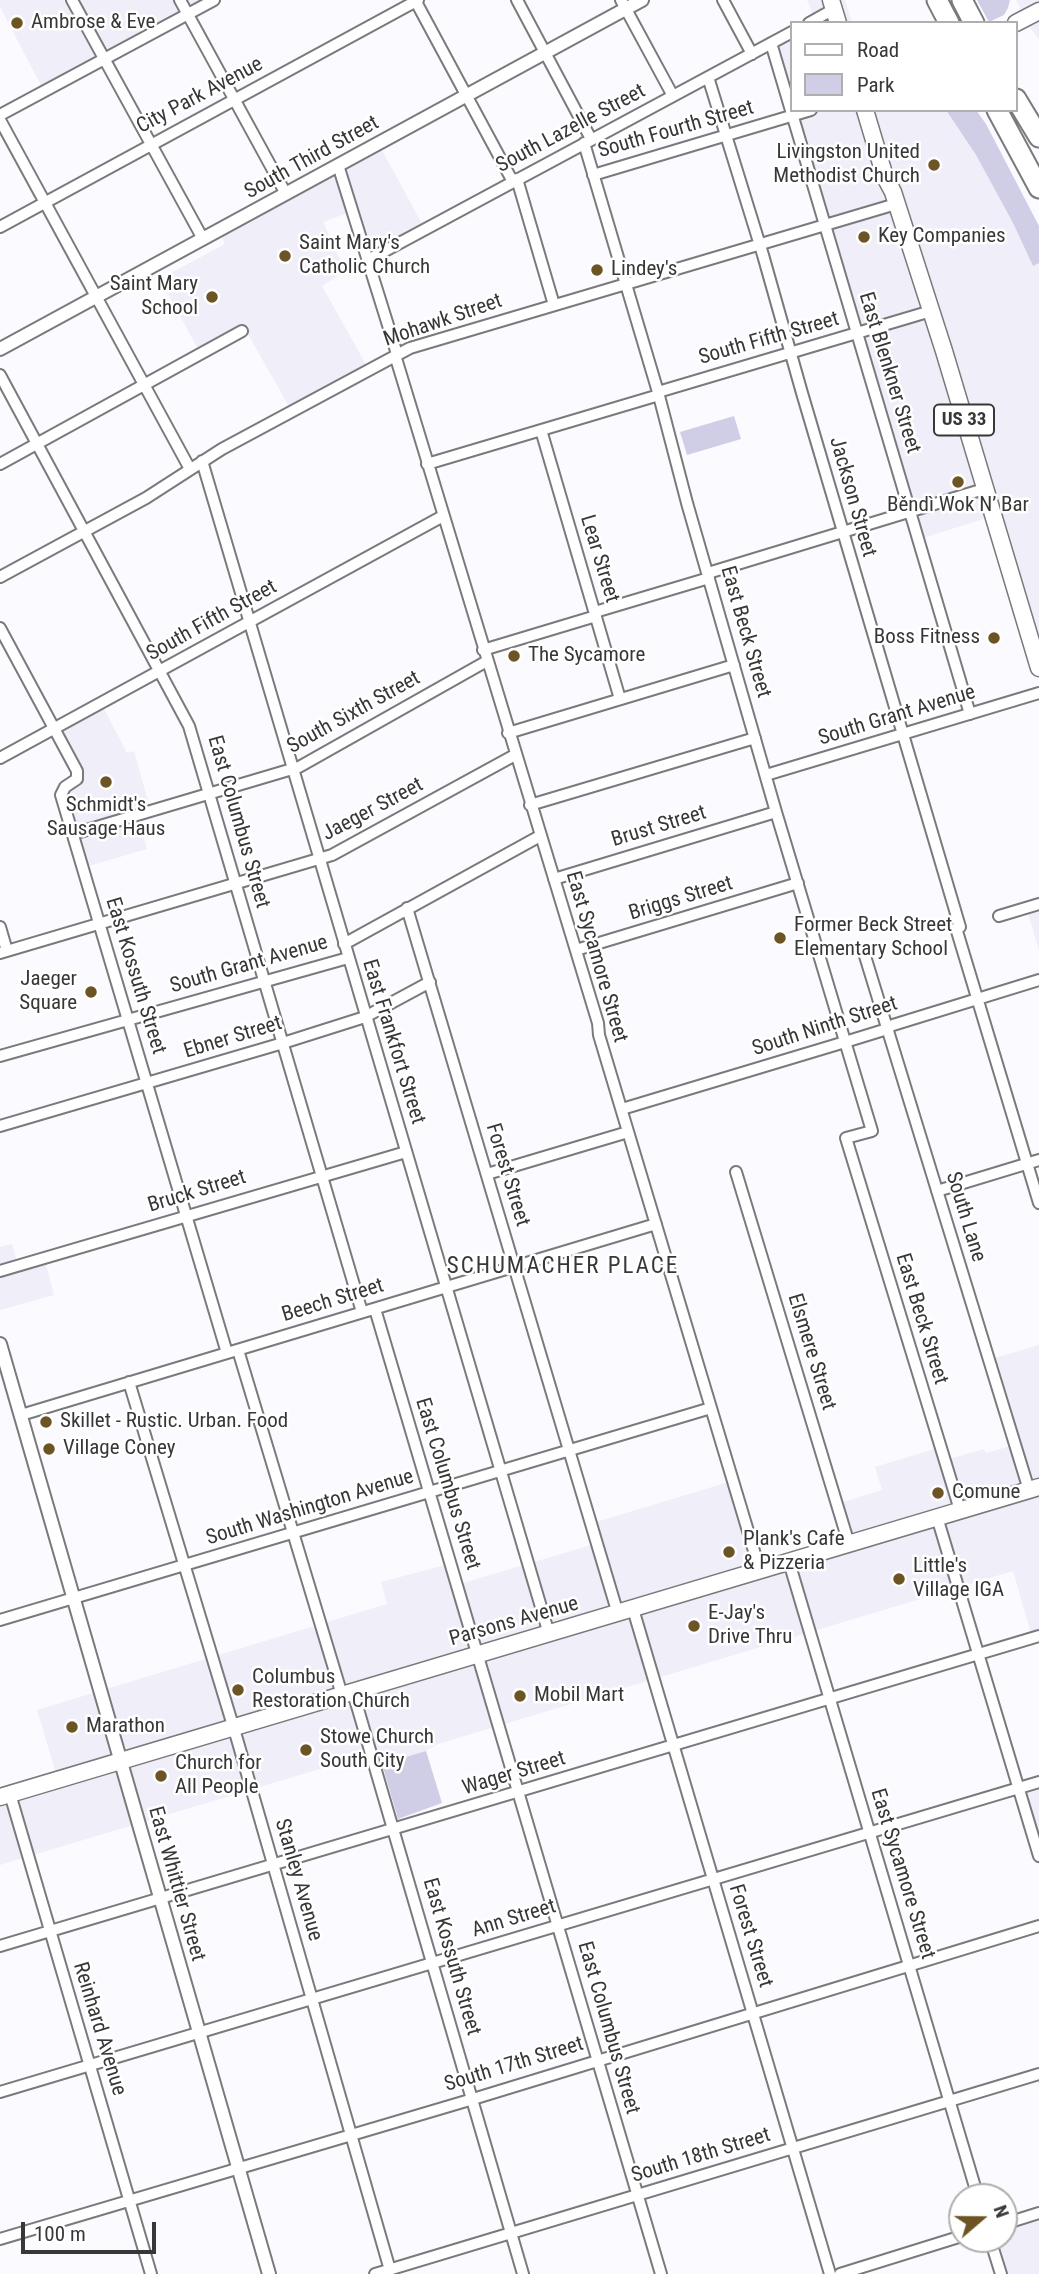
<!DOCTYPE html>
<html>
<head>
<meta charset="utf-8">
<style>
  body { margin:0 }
  #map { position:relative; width:1039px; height:2274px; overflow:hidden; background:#fbfafe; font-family:"Roboto Condensed",sans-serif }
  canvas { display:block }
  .legend { position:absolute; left:790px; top:21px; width:228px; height:91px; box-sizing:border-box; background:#fff; border:2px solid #afafaf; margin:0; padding:9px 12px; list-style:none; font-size:21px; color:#373738 }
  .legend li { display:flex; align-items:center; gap:14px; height:35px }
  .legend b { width:35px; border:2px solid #afafaf }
  .north { position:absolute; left:948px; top:2183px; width:70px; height:70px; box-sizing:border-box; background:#fff; border:2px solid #afafaf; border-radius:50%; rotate:70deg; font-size:19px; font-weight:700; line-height:28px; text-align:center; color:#373738 }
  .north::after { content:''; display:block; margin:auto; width:24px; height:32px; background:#6d5425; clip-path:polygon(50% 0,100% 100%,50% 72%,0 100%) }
  .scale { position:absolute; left:21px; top:2222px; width:135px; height:32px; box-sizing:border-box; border:4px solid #373738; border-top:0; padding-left:9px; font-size:21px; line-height:24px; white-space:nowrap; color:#373738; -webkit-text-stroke:5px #fff; paint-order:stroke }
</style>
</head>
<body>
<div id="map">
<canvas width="1039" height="2274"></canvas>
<ul class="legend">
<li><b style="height:9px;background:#fff"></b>Road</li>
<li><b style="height:19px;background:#d0cde7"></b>Park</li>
</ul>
<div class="north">N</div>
<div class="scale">100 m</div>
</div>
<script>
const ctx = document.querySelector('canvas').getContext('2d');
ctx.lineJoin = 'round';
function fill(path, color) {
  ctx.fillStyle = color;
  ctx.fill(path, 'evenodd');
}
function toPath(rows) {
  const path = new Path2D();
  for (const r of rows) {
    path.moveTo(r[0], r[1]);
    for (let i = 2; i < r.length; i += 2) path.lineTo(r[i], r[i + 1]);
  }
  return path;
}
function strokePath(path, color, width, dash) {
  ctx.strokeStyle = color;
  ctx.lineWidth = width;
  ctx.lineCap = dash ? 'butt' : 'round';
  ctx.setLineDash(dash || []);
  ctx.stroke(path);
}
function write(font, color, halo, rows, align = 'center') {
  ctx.font = font + ' "Roboto Condensed",sans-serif';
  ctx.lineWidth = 5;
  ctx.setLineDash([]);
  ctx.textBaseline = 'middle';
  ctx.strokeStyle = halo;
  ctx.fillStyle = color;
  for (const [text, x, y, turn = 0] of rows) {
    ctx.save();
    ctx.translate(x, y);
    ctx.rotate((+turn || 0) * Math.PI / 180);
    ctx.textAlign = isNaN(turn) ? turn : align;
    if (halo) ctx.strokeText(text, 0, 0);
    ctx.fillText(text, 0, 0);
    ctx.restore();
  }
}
fill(toPath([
  [0,0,213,0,44,91,0,7],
  [807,0,845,0,852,23,806,23,814,18],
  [1016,0,1039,0,1039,39,1031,29],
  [792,30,792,110,946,110,976,155,1013,223,1033,266,1039,263,1039,640,1002,513,920,539,771,41],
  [378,143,425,229,369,261,353,211,323,222,345,271,322,286,369,370,292,412,244,327,199,351,160,279,225,244,218,229],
  [102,705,127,753,134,751,151,812,137,816,147,849,85,867,63,795,79,774,56,730],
  [1039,903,1039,950,1026,907],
  [12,1244,18,1265,44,1257,54,1295,0,1310,0,1247],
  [1039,1345,1039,1635,1032,1637,1013,1571,438,1744,426,1751,382,1764,375,1763,373,1753,0,1865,0,1797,58,1780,37,1710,387,1604,381,1582,453,1563,460,1584,598,1543,593,1523,732,1481,760,1571,846,1543,837,1504,882,1490,875,1467,941,1447,946,1460,984,1449,986,1453,1014,1445,988,1360],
  [1039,1784,1039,1840,1024,1790],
  [1039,2218,1039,2274,1008,2274,998,2239,1004,2239,1004,2229]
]), '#efeef9');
fill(toPath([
  [977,0,1010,0,1008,8,1004,15,989,22],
  [946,110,976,110,986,124,1039,226,1039,263,1033,266,1013,223,976,155],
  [734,416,741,439,687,455,680,432],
  [426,1751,442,1803,398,1819,382,1764]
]), '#d0cde7');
const minor = toPath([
  [72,0,203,239],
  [180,0,286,194],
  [415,0,513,182],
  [517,0,591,139],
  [621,0,673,96],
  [723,0,752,54],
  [809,23,834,9],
  [771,43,970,714],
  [708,77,763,255,802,393,960,927],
  [0,115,214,0],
  [0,120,190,469],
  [584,143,658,392,687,503,776,812,872,1131,846,1138,960,1510],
  [338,165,397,354],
  [593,175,811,110],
  [517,179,554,305],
  [0,227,418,0],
  [368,260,792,32],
  [395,355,598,1023,599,1035,760,1571],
  [0,375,189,726,362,1312],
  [658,392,931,311],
  [541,430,620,699],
  [202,461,549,1634],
  [0,464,242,331],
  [427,464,659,395],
  [708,573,984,489],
  [0,577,146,498,222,449,410,348,896,204],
  [595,612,709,578],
  [0,628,77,771,77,779,65,787,61,795,227,1353],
  [483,650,596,616],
  [508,733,734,665],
  [0,758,443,516],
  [766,775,1039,693],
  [530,805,755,738],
  [73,834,299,767,487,661],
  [554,879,776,812],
  [407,908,618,1614],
  [999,916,1039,904],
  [0,927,7,951],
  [956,928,1039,1203],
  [344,944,540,836],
  [576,950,798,883],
  [0,953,332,855,515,755],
  [865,956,1029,1490],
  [0,1056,348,958],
  [622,1109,845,1042,884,1030,893,1025,1039,980],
  [0,1126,283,1043,365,1017,430,982],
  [736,1172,849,1544],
  [487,1174,628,1132],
  [937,1191,1039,1160],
  [0,1271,406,1152],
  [375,1309,661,2274],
  [238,1350,342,1695],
  [129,1382,237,1739,390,2270],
  [21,1415,656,1224],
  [937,1517,1039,1856],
  [789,1562,978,2197],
  [633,1609,830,2274],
  [0,1620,711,1408],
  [353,1692,523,2274],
  [10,1794,151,2274],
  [0,1946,1039,1636],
  [0,2092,1039,1782],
  [1004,2224,1039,2213],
  [0,2239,473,2099,1039,1926],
  [990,2239,1001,2274],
  [375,2274,1039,2074],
  [840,2274,962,2236]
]);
const tertiary = toPath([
  [0,349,642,0],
  [0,1344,269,2274]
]);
const primary = toPath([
  [831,0,838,23],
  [1016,23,1039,11],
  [865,110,885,177,893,192,944,351,1039,668],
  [0,1797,1039,1487]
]);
const motorway = toPath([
  [937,0,949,23],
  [962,0,974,23],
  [1016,99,1039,137],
  [997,110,1039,188]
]);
strokePath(minor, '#7a7a7d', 14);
strokePath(tertiary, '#7a7a7d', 16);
strokePath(primary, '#7a7a7d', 19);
strokePath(motorway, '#7a7a7d', 23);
strokePath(minor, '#fff', 10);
strokePath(tertiary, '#fff', 12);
strokePath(primary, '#fff', 16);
strokePath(motorway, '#fff', 19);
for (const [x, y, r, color] of [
  [17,23,7,"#6d5425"],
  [934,165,7,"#6d5425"],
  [864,237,7,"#6d5425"],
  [285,256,7,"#6d5425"],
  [597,270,7,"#6d5425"],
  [212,297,7,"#6d5425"],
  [958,482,7,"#6d5425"],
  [994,638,7,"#6d5425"],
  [514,656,7,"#6d5425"],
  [106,782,7,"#6d5425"],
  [780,938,7,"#6d5425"],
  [91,992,7,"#6d5425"],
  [46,1422,7,"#6d5425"],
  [49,1449,7,"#6d5425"],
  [938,1493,7,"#6d5425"],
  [729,1552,7,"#6d5425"],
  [899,1579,7,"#6d5425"],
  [694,1626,7,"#6d5425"],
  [238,1690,7,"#6d5425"],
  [520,1696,7,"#6d5425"],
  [72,1727,7,"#6d5425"],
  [306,1750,7,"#6d5425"],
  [161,1776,7,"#6d5425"]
]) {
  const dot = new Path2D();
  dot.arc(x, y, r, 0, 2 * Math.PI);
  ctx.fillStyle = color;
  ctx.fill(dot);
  strokePath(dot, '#fff', 2.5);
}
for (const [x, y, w] of [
  [964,420,60]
]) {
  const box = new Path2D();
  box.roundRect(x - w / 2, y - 15.5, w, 31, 5);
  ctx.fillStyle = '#fff';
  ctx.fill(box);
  strokePath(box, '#373738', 2);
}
write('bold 19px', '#373738', null, [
  ["US 33",964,420]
]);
write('21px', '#373738', '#fff', [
  ["Ambrose & Eve",31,23],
  ["Livingston United",920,153,"right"],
  ["Methodist Church",920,177,"right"],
  ["Key Companies",878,237],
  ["Saint Mary's",299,244],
  ["Catholic Church",299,268],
  ["Lindey's",611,270],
  ["Saint Mary",198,285,"right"],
  ["School",198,309,"right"],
  ["Běndì Wok N’ Bar",958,506,"center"],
  ["Boss Fitness",980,638,"right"],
  ["The Sycamore",528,656],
  ["Schmidt's",106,806,"center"],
  ["Sausage Haus",106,830,"center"],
  ["Former Beck Street",794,926],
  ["Elementary School",794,950],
  ["Jaeger",77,980,"right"],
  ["Square",77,1004,"right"],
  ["Skillet - Rustic. Urban. Food",60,1422],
  ["Village Coney",63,1449],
  ["Comune",952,1493],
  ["Plank's Cafe",743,1540],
  ["& Pizzeria",743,1564],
  ["Little's",913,1567],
  ["Village IGA",913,1591],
  ["E-Jay's",708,1614],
  ["Drive Thru",708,1638],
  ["Columbus",252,1678],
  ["Restoration Church",252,1702],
  ["Mobil Mart",534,1696],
  ["Marathon",86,1727],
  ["Stowe Church",320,1738],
  ["South City",320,1762],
  ["Church for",175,1764],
  ["All People",175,1788]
], 'left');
write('21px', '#373738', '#fff', [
  ["City Park Avenue",200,96,-28],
  ["South Lazelle Street",571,129,-28],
  ["South Fourth Street",676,130,-16],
  ["South Third Street",312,158,-29],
  ["Mohawk Street",443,321,-19],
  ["South Fifth Street",769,339,-16],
  ["East Blenkner Street",889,373,73],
  ["Jackson Street",852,497,74],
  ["Lear Street",599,559,73],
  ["South Fifth Street",212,621,-29],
  ["East Beck Street",745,632,74],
  ["South Sixth Street",354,713,-29],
  ["South Grant Avenue",897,716,-17],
  ["Jaeger Street",373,810,-28],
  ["East Columbus Street",238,822,74],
  ["Brust Street",659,827,-17],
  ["Briggs Street",681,899,-17],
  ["East Sycamore Street",596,957,74],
  ["South Grant Avenue",249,965,-16],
  ["East Kossuth Street",135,976,73],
  ["South Ninth Street",825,1027,-18],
  ["Ebner Street",233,1038,-17],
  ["East Frankfort Street",393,1042,73],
  ["Forest Street",507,1175,73],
  ["Bruck Street",197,1192,-17],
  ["South Lane",965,1217,73],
  ["Beech Street",333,1301,-17],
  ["East Beck Street",921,1319,73],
  ["Elsmere Street",811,1352,73],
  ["East Columbus Street",447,1484,73],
  ["South Washington Avenue",310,1508,-17],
  ["Parsons Avenue",514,1622,-16],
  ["Wager Street",514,1774,-17],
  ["East Sycamore Street",902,1874,73],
  ["Stanley Avenue",298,1880,74],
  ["East Whittier Street",176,1884,74],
  ["Ann Street",514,1919,-17],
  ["Forest Street",750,1936,73],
  ["East Kossuth Street",451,1957,74],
  ["East Columbus Street",608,2028,74],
  ["Reinhard Avenue",99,2029,73],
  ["South 17th Street",514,2065,-17],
  ["South 18th Street",701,2156,-17]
]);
ctx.letterSpacing = '2px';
write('23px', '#373738', '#fff', [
  ["SCHUMACHER PLACE",563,1267]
]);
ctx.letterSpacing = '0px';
</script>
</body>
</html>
